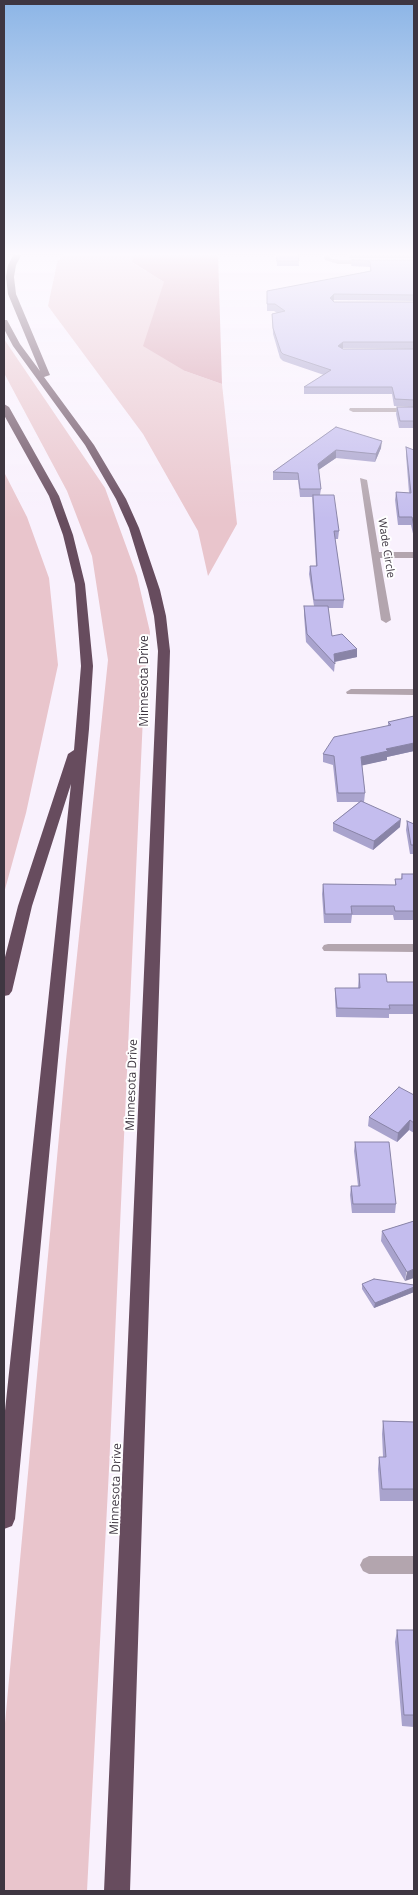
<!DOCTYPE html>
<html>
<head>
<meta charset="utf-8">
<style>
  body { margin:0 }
  #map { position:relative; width:418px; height:1895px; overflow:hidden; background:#f9f1fd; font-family:"Open Sans",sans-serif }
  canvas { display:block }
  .frame { position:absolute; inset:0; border:5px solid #3e3641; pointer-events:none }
</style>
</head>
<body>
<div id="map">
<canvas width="418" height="1895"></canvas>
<div class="frame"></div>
</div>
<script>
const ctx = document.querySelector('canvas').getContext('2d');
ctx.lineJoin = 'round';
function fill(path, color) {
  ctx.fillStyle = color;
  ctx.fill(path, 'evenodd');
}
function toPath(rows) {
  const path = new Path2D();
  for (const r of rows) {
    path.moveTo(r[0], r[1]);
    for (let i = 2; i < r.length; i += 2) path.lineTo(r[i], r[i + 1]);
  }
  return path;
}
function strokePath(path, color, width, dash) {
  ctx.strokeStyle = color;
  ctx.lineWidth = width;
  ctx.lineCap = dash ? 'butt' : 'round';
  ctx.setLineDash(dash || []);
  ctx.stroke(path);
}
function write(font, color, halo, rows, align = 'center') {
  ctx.font = font + ' "Open Sans",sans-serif';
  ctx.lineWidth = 4;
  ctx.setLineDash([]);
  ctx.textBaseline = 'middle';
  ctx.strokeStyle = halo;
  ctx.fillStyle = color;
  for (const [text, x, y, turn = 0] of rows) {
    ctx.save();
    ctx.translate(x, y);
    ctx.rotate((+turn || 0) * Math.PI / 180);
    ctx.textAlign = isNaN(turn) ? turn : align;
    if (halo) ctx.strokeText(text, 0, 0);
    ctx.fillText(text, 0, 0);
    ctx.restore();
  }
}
fill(toPath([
  [63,254,134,254,133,263,164,282,185,371,222,384,237,524,208,576,198,531,143,434,48,306,57,263],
  [4,339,105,488,137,576,150,632,145,672,109,1469,87,1891,4,1891,4,1734,66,1060,108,660,92,556,67,491,4,373],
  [4,472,27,517,49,578,58,665,26,813,4,893]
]), '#e9c5cc');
fill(toPath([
  [134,254,218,254,222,384,185,371,143,346,164,282,132,262]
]), '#d79eab');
fill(toPath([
  [323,254,329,254,330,258,338,260,366,260,369,262,366,264,338,264,325,260,323,254],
  [350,408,414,408,414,412,353,412,349,410,350,408],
  [360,478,367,480,379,552,414,552,414,558,380,558,391,620,386,623,381,620,360,478],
  [351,689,414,689,414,695,347,694,346,692,351,689],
  [328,944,414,944,414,952,324,951,322,948,324,945,328,944],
  [369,1556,414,1556,414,1574,369,1574,363,1571,360,1565,363,1559,369,1556]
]), '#b3a5ae');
fill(toPath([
  [14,254,22,254,16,265,14,277,16,294,50,375,44,377,94,445,126,499,139,528,160,590,166,616,170,651,130,1891,104,1891,158,651,154,616,148,590,129,528,116,499,85,445,13,346,4,329,4,320,7,320,20,344,40,371,8,294,6,277,8,265,14,254],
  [4,404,9,407,59,496,73,535,85,584,93,666,89,729,15,1519,12,1526,4,1529,4,1420,71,784,32,906,12,991,9,995,4,996,4,961,18,906,68,754,74,750,81,666,75,584,63,535,49,496,4,415,4,404]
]), '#674c5e');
fill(toPath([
  [276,254,298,254,299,266,277,266],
  [347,254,414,254,414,259,414,258,349,258],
  [352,260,414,260,414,301,334,300,333,301,334,302,414,302,414,349,343,348,342,349,414,349,414,407,394,406,392,394,304,394,304,387,324,375,283,361,280,358,273,334,272,314,277,313,274,311,267,311,267,291,370,271,370,267,351,266],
  [397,407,414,407,414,428,399,428,396,414],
  [336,427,381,448,375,462,336,458,318,470,321,489,320,495,339,531,338,539,335,539,344,600,343,608,328,608,332,636,357,649,357,657,335,662,334,672,306,642,304,615,304,606,314,606,309,574,310,566,316,566,312,497,300,497,298,480,273,480,273,472],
  [406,447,414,450,414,538,411,525,398,525,395,500,396,492,409,493,406,455],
  [414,716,414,751,387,757,387,760,362,765,365,793,364,802,363,802,400,827,373,850,333,831,333,823,359,802,337,802,333,765,323,762,323,754,388,726,388,722],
  [407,821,414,824,414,854,410,854,406,830],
  [402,874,414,874,414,920,394,920,393,915,352,915,351,923,324,923,322,894,323,884,395,885,395,879,401,879],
  [359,974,387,982,414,982,414,1014,389,1014,389,1018,336,1017,335,997,335,988,358,988],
  [414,1095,414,1133,409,1130,397,1142,368,1126,369,1117],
  [355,1142,396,1204,395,1213,352,1213,350,1195,351,1186,358,1186,354,1151],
  [414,1221,405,1281,381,1241,382,1231],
  [362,1284,414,1285,414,1292,374,1308,362,1289],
  [383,1421,414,1422,414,1501,380,1501,378,1469,379,1457,383,1457,382,1434],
  [397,1630,414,1630,414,1727,402,1726,395,1642]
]), '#a9a3cd');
fill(toPath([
  [334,294,334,300,329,305,330,298],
  [343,342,343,348,337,353,338,346],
  [382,441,381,448,375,462,376,454],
  [336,450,336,458,317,471,318,464],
  [357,649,357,657,333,662,334,654],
  [414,743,414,751,387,757,387,760,360,766,361,757,386,749],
  [401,819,400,827,373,850,374,841],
  [410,1120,409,1130,397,1142,398,1133],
  [414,1269,414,1278,405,1281,407,1272],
  [414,1287,414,1292,374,1308,375,1303]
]), '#8984a7');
const building = toPath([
  [276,254,298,254,299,261,277,261,276,254],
  [352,260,414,260,414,295,334,294,330,298,334,302,414,302,414,342,343,342,338,346,343,349,414,349,414,400,395,399,392,387,304,387,331,370,283,354,281,352,273,328,272,314,285,311,275,304,267,304,267,291,371,271,370,261,352,260],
  [397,407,414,407,414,421,400,421,397,407],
  [336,427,382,441,376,454,336,450,318,464,321,489,300,489,298,473,273,472,336,427],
  [406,447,414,450,414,527,412,517,399,517,396,492,411,493,406,447],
  [313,495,334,495,339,531,334,531,344,600,314,600,310,566,317,566,313,495],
  [304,606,328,606,332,636,342,634,357,649,334,654,335,664,307,634,304,606],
  [414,716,414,743,386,749,388,751,361,757,365,793,338,793,334,756,323,754,334,737,391,725,388,722,414,716],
  [361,801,401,819,374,841,333,823,361,801],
  [407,821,414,824,414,845,411,845,407,821],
  [402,874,414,874,414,911,395,911,394,906,351,906,352,914,325,914,323,884,396,885,395,879,402,879,402,874],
  [359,974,386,974,387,982,414,982,414,1005,389,1005,390,1009,337,1008,335,988,360,988,359,974],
  [399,1087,414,1095,414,1123,410,1120,398,1133,369,1117,399,1087],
  [355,1142,389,1142,396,1204,353,1204,351,1186,360,1186,355,1142],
  [414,1221,414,1269,407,1272,382,1231,414,1221],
  [374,1279,414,1285,414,1287,375,1303,362,1284,374,1279],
  [383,1421,414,1422,414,1489,382,1489,379,1457,386,1457,383,1421],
  [397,1630,414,1630,414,1715,404,1715,397,1630]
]);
fill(building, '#c4bdee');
strokePath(building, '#8984a7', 1);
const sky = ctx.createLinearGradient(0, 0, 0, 519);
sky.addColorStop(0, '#8cb5e6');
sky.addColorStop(0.49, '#fcf9fe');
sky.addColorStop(1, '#fcf9fe00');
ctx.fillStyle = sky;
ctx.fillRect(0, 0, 418, 519);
write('11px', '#3e3641', '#fff', [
  ["Wade Circle",386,548,81]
]);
write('12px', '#3e3641', '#fff', [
  ["Minnesota Drive",145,681,-90],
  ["Minnesota Drive",132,1085,-88],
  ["Minnesota Drive",116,1489,-88]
]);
</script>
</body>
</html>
